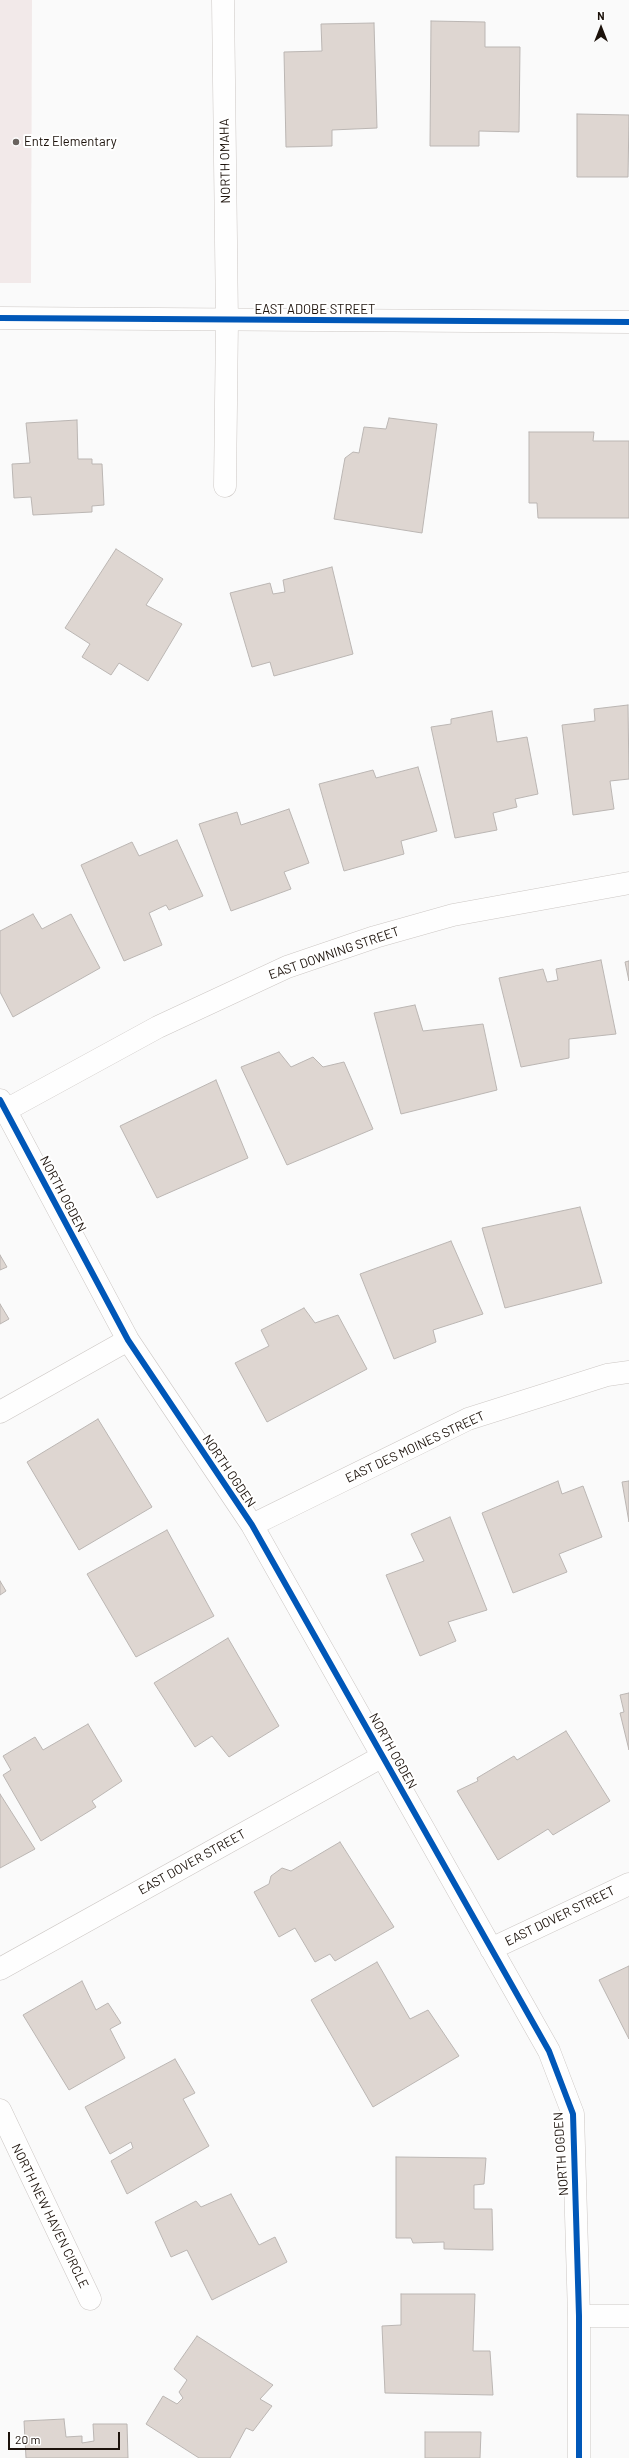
<!DOCTYPE html>
<html>
<head>
<meta charset="utf-8">
<style>
  body { margin:0 }
  #map { position:relative; width:629px; height:2458px; overflow:hidden; background:#fafafa; font-family:Barlow,sans-serif }
  canvas { display:block }
  .north { position:absolute; left:581px; top:8px; width:40px; height:40px; -webkit-text-stroke:3px #fff; paint-order:stroke; rotate:0deg; font-size:11px; font-weight:700; line-height:16px; text-align:center; color:#1c120b }
  .north::after { content:''; display:block; margin:auto; width:14px; height:18px; background:#1c120b; clip-path:polygon(50% 0,100% 100%,50% 72%,0 100%) }
  .scale { position:absolute; left:8px; top:2432px; width:112px; height:18px; box-sizing:border-box; border:2px solid #1c120b; border-top:0; padding-left:5px; font-size:12px; line-height:14px; white-space:nowrap; color:#1c120b; -webkit-text-stroke:3px #fff; paint-order:stroke }
</style>
</head>
<body>
<div id="map">
<canvas width="629" height="2458"></canvas>
<div class="north">N</div>
<div class="scale">20 m</div>
</div>
<script>
const ctx = document.querySelector('canvas').getContext('2d');
ctx.lineJoin = 'round';
function fill(path, color) {
  ctx.fillStyle = color;
  ctx.fill(path, 'evenodd');
}
function toPath(rows) {
  const path = new Path2D();
  for (const r of rows) {
    path.moveTo(r[0], r[1]);
    for (let i = 2; i < r.length; i += 2) path.lineTo(r[i], r[i + 1]);
  }
  return path;
}
function strokePath(path, color, width, dash) {
  ctx.strokeStyle = color;
  ctx.lineWidth = width;
  ctx.lineCap = dash ? 'butt' : 'round';
  ctx.setLineDash(dash || []);
  ctx.stroke(path);
}
function write(font, color, halo, rows, align = 'center') {
  ctx.font = font + ' Barlow,sans-serif';
  ctx.lineWidth = 4;
  ctx.setLineDash([]);
  ctx.textBaseline = 'middle';
  ctx.strokeStyle = halo;
  ctx.fillStyle = color;
  for (const [text, x, y, turn = 0] of rows) {
    ctx.save();
    ctx.translate(x, y);
    ctx.rotate((+turn || 0) * Math.PI / 180);
    ctx.textAlign = isNaN(turn) ? turn : align;
    if (halo) ctx.strokeText(text, 0, 0);
    ctx.fillText(text, 0, 0);
    ctx.restore();
  }
}
fill(toPath([
  [0,0,32,0,31,283,0,283]
]), '#f2e9e9');
const building = toPath([
  [431,21,485,22,485,47,520,47,519,132,479,131,479,146,430,146,431,21],
  [374,23,377,128,332,130,332,146,286,147,284,52,322,51,321,24,374,23],
  [577,114,629,115,628,177,577,177,577,114],
  [389,418,437,424,422,533,334,519,345,458,353,452,359,453,364,427,386,429,389,418],
  [77,420,78,459,92,459,92,464,102,464,104,505,92,506,92,512,33,515,31,497,14,498,12,464,30,463,26,423,77,420],
  [529,432,594,432,593,441,629,441,629,518,538,518,537,503,529,503,529,432],
  [116,549,163,579,146,605,182,624,148,681,119,663,111,675,82,657,90,644,65,628,116,549],
  [332,567,353,654,274,676,270,662,252,667,230,593,270,583,273,594,285,592,283,580,332,567],
  [628,705,629,779,610,781,614,809,573,815,562,725,595,721,594,709,628,705],
  [492,711,497,742,527,737,538,794,515,799,517,807,493,813,497,830,455,838,431,727,451,724,451,719,492,711],
  [418,767,437,831,401,841,404,854,344,871,319,784,373,770,376,778,418,767],
  [289,809,309,863,284,872,291,889,231,911,199,824,237,812,241,825,289,809],
  [177,840,203,896,169,910,166,905,149,913,162,945,124,961,81,865,132,842,139,856,177,840],
  [33,914,42,929,71,914,100,968,13,1017,0,992,0,931,33,914],
  [601,960,616,1034,569,1039,569,1058,521,1067,499,978,543,969,547,982,558,980,556,969,601,960],
  [629,961,629,981,625,962,629,961],
  [415,1005,423,1031,483,1024,497,1090,401,1114,374,1013,415,1005],
  [279,1052,291,1067,313,1057,323,1067,344,1062,373,1129,287,1165,241,1067,279,1052],
  [216,1080,248,1158,157,1198,120,1126,216,1080],
  [580,1207,602,1283,505,1308,482,1228,580,1207],
  [451,1241,483,1314,433,1330,436,1342,394,1359,360,1274,451,1241],
  [0,1255,7,1267,0,1270,0,1255],
  [0,1304,9,1319,0,1324,0,1304],
  [304,1308,315,1323,338,1315,367,1369,267,1422,235,1363,269,1346,261,1330,304,1308],
  [98,1419,152,1507,79,1550,27,1462,98,1419],
  [558,1481,562,1494,583,1486,602,1537,559,1554,567,1572,513,1593,482,1513,558,1481],
  [629,1481,629,1522,622,1482,629,1481],
  [450,1517,487,1610,448,1622,456,1641,420,1656,386,1575,424,1561,411,1534,450,1517],
  [167,1530,214,1616,136,1657,87,1574,167,1530],
  [0,1581,6,1591,0,1595,0,1581],
  [228,1638,279,1726,229,1757,212,1736,195,1747,154,1683,228,1638],
  [629,1693,629,1750,620,1713,624,1712,620,1695,629,1693],
  [88,1724,122,1781,92,1801,96,1807,41,1841,3,1775,11,1770,3,1756,35,1737,43,1750,88,1724],
  [566,1731,610,1801,553,1835,548,1829,498,1860,457,1791,478,1781,477,1778,514,1756,517,1760,566,1731],
  [0,1794,35,1849,0,1868,0,1794],
  [340,1842,394,1927,335,1961,330,1954,315,1962,295,1928,279,1937,254,1892,269,1884,271,1876,282,1868,291,1871,340,1842],
  [377,1962,410,2019,428,2010,459,2056,373,2107,311,2000,377,1962],
  [629,1966,629,2039,599,1980,629,1966],
  [82,1981,96,2010,108,2003,121,2023,110,2029,125,2058,69,2090,23,2015,82,1981],
  [175,2059,195,2093,183,2099,209,2146,127,2194,111,2161,133,2148,131,2142,110,2154,85,2107,175,2059],
  [396,2157,486,2158,484,2184,474,2185,474,2209,492,2209,493,2250,444,2249,444,2242,413,2243,411,2238,396,2238,396,2157],
  [231,2194,259,2245,275,2237,287,2262,212,2300,187,2250,171,2257,155,2222,196,2201,201,2207,231,2194],
  [401,2294,475,2294,473,2351,490,2351,493,2395,385,2393,382,2326,401,2325,401,2294],
  [197,2336,273,2385,260,2399,272,2406,253,2431,246,2428,230,2458,199,2458,146,2424,163,2396,177,2404,183,2398,179,2392,187,2380,174,2369,197,2336],
  [64,2419,66,2437,82,2436,82,2443,94,2441,93,2424,127,2424,128,2458,26,2458,24,2421,64,2419],
  [425,2432,481,2432,480,2458,425,2458,425,2432]
]);
fill(building, '#ded6d1');
strokePath(building, '#bbb6b3', 1);
const street = toPath([
  [223,0,227,321,225,486],
  [0,1100,128,1340,252,1525,549,2051,573,2114,579,2316,579,2458],
  [6,1110,158,1027,287,967,375,937,453,915,629,883],
  [0,1412,128,1340],
  [252,1525,468,1419,607,1375,629,1372],
  [491,1949,629,1884],
  [0,1969,383,1756],
  [0,2110,90,2299],
  [579,2316,629,2316]
]);
const secondary = toPath([
  [0,318,629,322]
]);
strokePath(street, '#ccc7c4', 23);
strokePath(secondary, '#ccc7c4', 23);
strokePath(street, '#fefefe', 22);
strokePath(secondary, '#fefefe', 22);
strokePath(toPath([
  [0,318,629,322],
  [0,1100,128,1340,252,1525,549,2051,573,2114,579,2316,579,2458]
]), '#0057b8', 6);
for (const [x, y, r, color] of [
  [16,142,4,"#6a635f"]
]) {
  const dot = new Path2D();
  dot.arc(x, y, r, 0, 2 * Math.PI);
  ctx.fillStyle = color;
  ctx.fill(dot);
  strokePath(dot, '#fff', 1.5);
}
write('13px', '#1c120b', '#fff', [
  ["Entz Elementary",24,142]
], 'left');
write('13px', '#1c120b', '#fff', [
  ["NORTH OMAHA",225,161,-91],
  ["EAST ADOBE STREET",315,310],
  ["EAST DOWNING STREET",334,953,-19],
  ["NORTH OGDEN",63,1194,62],
  ["EAST DES MOINES STREET",415,1447,-25],
  ["NORTH OGDEN",229,1471,56],
  ["NORTH OGDEN",393,1751,61],
  ["EAST DOVER STREET",192,1862,-29],
  ["EAST DOVER STREET",560,1916,-26],
  ["NORTH OGDEN",561,2154,-94],
  ["NORTH NEW HAVEN CIRCLE",50,2216,64]
]);
</script>
</body>
</html>
